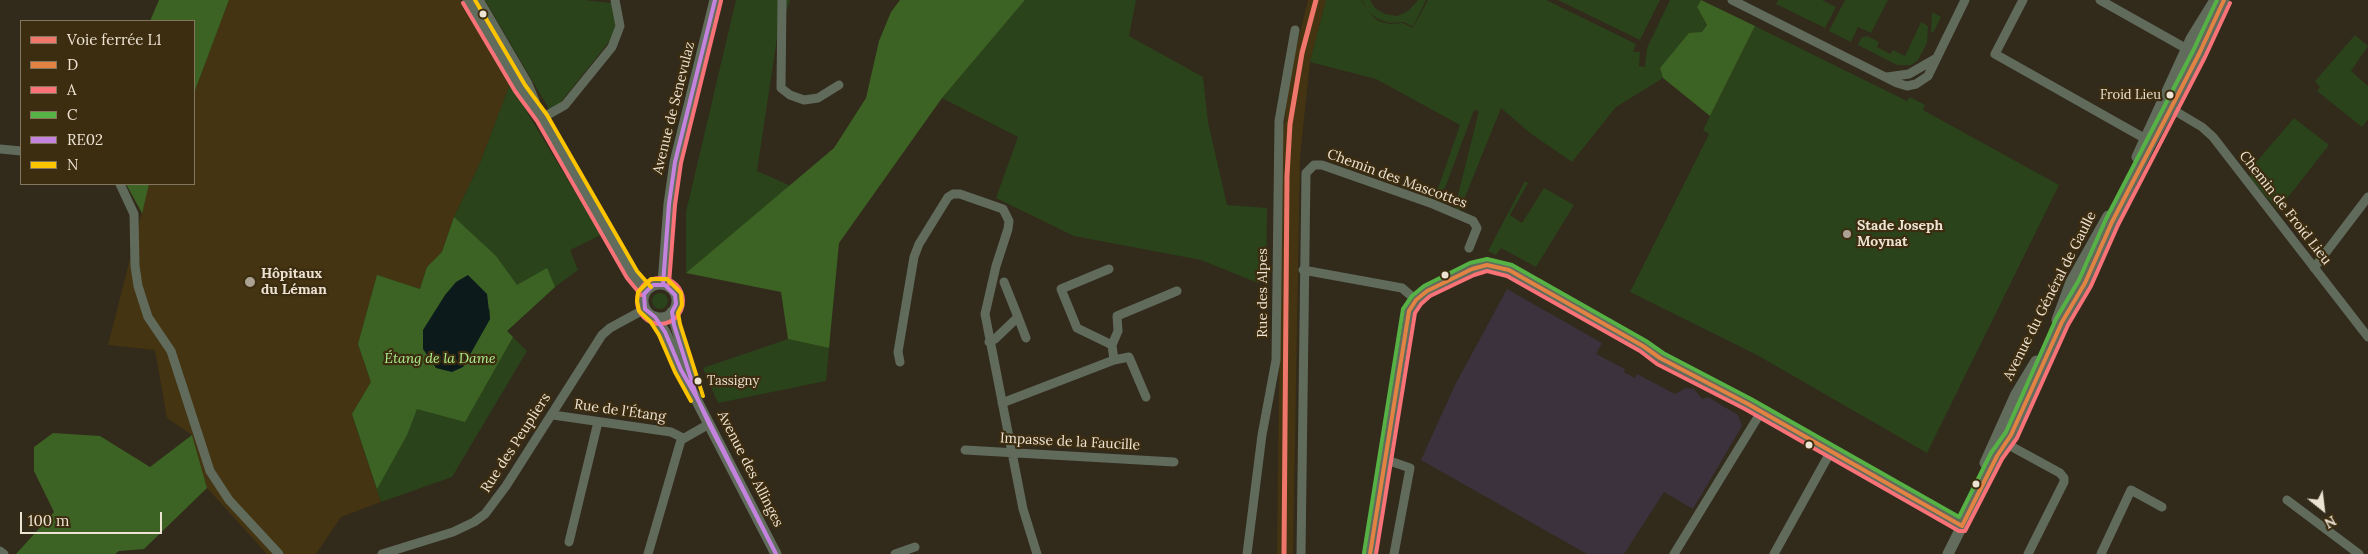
<!DOCTYPE html>
<html>
<head>
<meta charset="utf-8">
<style>
  body { margin:0 }
  #map { position:relative; width:2368px; height:554px; overflow:hidden; background:#322a1b; font-family:Lora,serif }
  canvas { display:block }
  .legend { position:absolute; left:20px; top:20px; width:175px; height:165px; box-sizing:border-box; background:#3c2d11; border:1px solid #83765f; margin:0; padding:6px 9px; list-style:none; font-size:15px; color:#ede3d3 }
  .legend li { display:flex; align-items:center; gap:10px; height:25px }
  .legend b { width:25px; border:1px solid #83765f }
  .north { position:absolute; left:2298px; top:484px; width:50px; height:50px; -webkit-text-stroke:4px #3c2d11; paint-order:stroke; rotate:151deg; font-size:14px; font-weight:700; line-height:20px; text-align:center; color:#ede3d3 }
  .north::after { content:''; display:block; margin:auto; width:18px; height:22px; background:#ede3d3; clip-path:polygon(50% 0,100% 100%,50% 72%,0 100%) }
  .scale { position:absolute; left:20px; top:512px; width:142px; height:22px; box-sizing:border-box; border:2px solid #ede3d3; border-top:0; padding-left:6px; font-size:15px; line-height:18px; white-space:nowrap; color:#ede3d3; -webkit-text-stroke:4px #3c2d11; paint-order:stroke }
</style>
</head>
<body>
<div id="map">
<canvas width="2368" height="554"></canvas>
<ul class="legend">
<li><b style="height:6px;background:#ef766a"></b>Voie ferrée L1</li>
<li><b style="height:6px;background:#e28243"></b>D</li>
<li><b style="height:6px;background:#f87277"></b>A</li>
<li><b style="height:6px;background:#57b246"></b>C</li>
<li><b style="height:6px;background:#c483df"></b>RE02</li>
<li><b style="height:6px;background:#fcc400"></b>N</li>
</ul>
<div class="north">N</div>
<div class="scale">100 m</div>
</div>
<script>
const ctx = document.querySelector('canvas').getContext('2d');
ctx.lineJoin = 'round';
function fill(path, color) {
  ctx.fillStyle = color;
  ctx.fill(path, 'evenodd');
}
function toPath(rows) {
  const path = new Path2D();
  for (const r of rows) {
    if (r.length === 3) {
      path.moveTo(r[0] + r[2], r[1]);
      path.arc(r[0], r[1], r[2], 0, 2 * Math.PI);
      continue;
    }
    path.moveTo(r[0], r[1]);
    for (let i = 2; i < r.length; i += 2) path.lineTo(r[i], r[i + 1]);
  }
  return path;
}
function strokePath(path, color, width, dash) {
  ctx.strokeStyle = color;
  ctx.lineWidth = width;
  ctx.lineCap = dash ? 'butt' : 'round';
  ctx.setLineDash(dash || []);
  ctx.stroke(path);
}
function write(font, color, halo, rows, align = 'center') {
  ctx.font = font + ' Lora,serif';
  ctx.lineWidth = 4.5;
  ctx.setLineDash([]);
  ctx.textBaseline = 'middle';
  ctx.strokeStyle = halo;
  ctx.fillStyle = color;
  for (const [text, x, y, turn = 0] of rows) {
    ctx.save();
    ctx.translate(x, y);
    ctx.rotate((+turn || 0) * Math.PI / 180);
    ctx.textAlign = isNaN(turn) ? turn : align;
    if (halo) ctx.strokeText(text, 0, 0);
    ctx.fillText(text, 0, 0);
    ctx.restore();
  }
}
fill(toPath([
  [229,0,461,0,510,84,480,163,454,217,442,252,427,267,420,289,377,276,358,344,371,382,352,415,381,502,341,517,316,554,267,554,207,488,192,435,167,418,155,350,108,345,149,184,194,184,194,93],
  [1308,0,1326,0,1310,62,1300,157,1293,554,1277,554,1282,145,1290,74]
]), '#443411');
fill(toPath([
  [1507,289,1602,343,1596,354,1625,369,1624,372,1635,378,1637,374,1675,394,1686,388,1694,389,1702,399,1708,397,1738,415,1742,426,1693,509,1664,492,1624,554,1587,554,1421,460,1455,385]
]), '#3c323d');
fill(toPath([
  [485,0,584,0,612,3,616,24,612,38,560,103,549,109],
  [736,0,790,0,777,38,757,171,791,186,686,273,686,212],
  [1025,0,1136,0,1129,36,1203,77,1208,122,1227,205,1267,208,1266,282,1258,283,1201,260,1074,236,996,198,1018,137,942,98],
  [1326,0,1361,0,1368,12,1378,21,1390,24,1403,23,1413,28,1428,0,1546,0,1636,44,1633,52,1640,52,1639,66,1645,67,1647,48,1670,0,1701,0,1697,7,1707,25,1702,32,1660,68,1663,78,1616,107,1572,162,1530,133,1501,108,1459,212,1455,207,1479,111,1474,110,1445,188,1436,194,1460,125,1376,79,1310,62],
  [1362,0,1370,0,1375,8,1385,14,1397,16,1408,11,1418,0,1426,0,1413,27,1404,22,1390,23,1378,19,1368,12],
  [1558,0,1660,0,1640,40],
  [1778,0,1822,0,1836,7,1825,28,1776,4],
  [1845,0,1888,0,1871,33,1858,27,1851,42,1829,31],
  [1932,12,1941,17,1933,33,1931,32],
  [1921,22,1928,26,1927,43,1918,60,1911,65,1897,65,1858,45,1861,38,1867,36,1879,42,1877,47,1890,54,1893,50,1905,56],
  [1755,26,1907,101,1910,97,1925,105,1923,110,2059,185,1927,453,1757,355,1630,292,1709,134,1703,130],
  [2355,35,2368,46,2351,71,2368,86,2368,119,2362,127,2317,91,2320,87,2315,81],
  [510,84,601,235,570,250,578,270,555,287,507,331,527,351,452,477,381,502,352,414,371,382,358,344,377,275,420,289,427,267,442,252,454,217,480,163],
  [2294,118,2329,145,2278,210,2250,178,2252,167],
  [1525,181,1528,183,1510,215,1522,223,1544,188,1574,205,1536,267,1501,248,1496,255,1488,251],
  [660,301,8],
  [788,339,829,348,826,381,718,403,703,368]
]), '#2a431b');
fill(toPath([
  [159,0,229,0,194,93,194,21,150,21],
  [900,0,1025,0,942,98,839,243,829,348,788,339,781,292,686,273,834,148,866,98,879,41,891,12],
  [1701,0,1755,26,1710,116,1663,78,1660,68,1689,33,1702,32,1707,25,1697,7],
  [126,184,149,184,142,214,142,213],
  [454,217,496,256,517,285,547,268,555,287,507,331,513,337,465,422,417,409,407,435,377,489,352,414,371,382,358,344,377,275,420,289,427,267,442,252],
  [490,308,490,319,463,367],
  [53,433,100,436,150,467,192,435,207,488,144,549,119,551,115,554,16,554,54,512,34,471,34,447]
]), '#3c6323');
fill(toPath([
  [468,275,487,294,490,319,463,367,452,372,436,368,423,349,423,330,445,295,456,282]
]), '#0c1a1c');
strokePath(toPath([
  [782,0,781,88,790,95,804,100,818,98,839,85],
  [1732,0,1897,83,1907,86,1916,84,1928,76,1965,0],
  [2023,0,1995,54,2144,138],
  [2100,0,2187,49],
  [1887,77,1909,74,1935,59],
  [2170,108,2202,127,2213,137,2368,337],
  [542,118,565,105,612,47,620,26,615,0],
  [0,149,21,151],
  [120,184,134,214,135,266,138,286,148,317,171,351,210,471,229,500,279,554],
  [2314,268,2368,197],
  [1109,269,1061,289,1077,328,1112,345],
  [1303,270,1402,288,1416,300],
  [1018,317,1026,338],
  [989,342,995,339,1018,317,1004,282],
  [1114,360,1129,357,1146,397],
  [900,362,898,352,914,257,919,244,948,197,953,194,960,194,1003,209,1009,221,1008,229,996,266,985,314,1023,509,1037,554],
  [1002,403,1114,360,1112,345,1118,331,1117,316,1177,291],
  [553,415,671,432,683,438],
  [2005,443,2060,473,2064,478,2064,482,2028,554],
  [965,450,1174,462],
  [1384,459,1410,468,1394,554],
  [2287,500,2359,554],
  [569,542,598,422],
  [0,551,4,554],
  [382,554,453,532,474,522,485,514,506,486,602,335,610,328,645,309],
  [648,554,681,440,709,424],
  [895,554,915,547],
  [1247,554,1262,435,1276,360,1279,121,1295,30],
  [1301,554,1306,173,1314,165,1322,165,1433,204,1473,221,1477,228,1469,248],
  [1370,554,1409,311,1416,300,1427,291,1472,269,1487,265,1509,270,1643,346,1660,358,1748,404,1962,526],
  [1674,554,1761,412],
  [1774,554,1831,451],
  [2101,554,2131,490,2162,507]
]), '#606b5c', 9);
strokePath(toPath([
  [468,0,520,88,542,118,632,275,646,291],
  [478,0,527,84,534,101],
  [2137,157,2191,39,2215,0],
  [663,284,669,204,675,162,715,0],
  [660,301,17],
  [672,312,690,375],
  [655,317,665,332,681,370,776,554],
  [2057,320,2071,282,2108,216],
  [1985,463,2016,394,2036,361],
  [1948,554,1997,456,2011,435,2062,322,2085,283,2101,250,2112,222,2148,149,2199,54,2224,0]
]), '#626c5c', 11);
strokePath(toPath([
  [1962,526,1997,456,2011,435,2062,322,2085,283,2112,222,2199,54,2224,0],
  [1370,554,1409,311,1416,300,1427,291,1472,269,1487,265,1509,270,1643,346,1660,358,1748,404,1962,526]
]), '#e28243', 4);
strokePath(toPath([
  [463,3,515,91,537,121,627,278,641,295],
  [660,301,23],
  [669,284,675,205,681,163,721,1],
  [1376,554,1415,313,1421,304,1430,296,1474,275,1487,271,1507,276,1640,351,1657,364,1745,409,1959,531,1965,531,2002,459,2017,438,2068,325,2091,286,2118,225,2205,57,2230,3]
]), '#f87277', 4);
strokePath(toPath([
  [1364,553,1403,309,1412,296,1424,286,1470,263,1487,259,1512,265,1646,341,1663,353,1751,399,1959,517,1991,453,2006,432,2056,319,2079,280,2106,219,2193,51,2217,0]
]), '#57b246', 4);
strokePath(toPath([
  [663,284,669,204,675,162,715,0],
  [653,285,665,285,675,295,676,304,672,312,674,325,697,398,681,370,665,332,655,317,645,309,644,294,653,285],
  [697,398,776,554,709,424,697,398]
]), '#c483df', 4);
strokePath(toPath([
  [475,0,525,85,547,115,637,271,651,287],
  [691,401,675,372,659,335,650,321,639,311,637,301,638,292,651,279,667,279,681,293,682,305,678,313,680,324,703,396]
]), '#fcc400', 4);
strokePath(toPath([
  [1284,554,1287,176,1290,124,1302,53,1316,0]
]), '#ef766a', 5);
for (const [x, y, r, color] of [
  [483,14,4.5,"#ede3d3"],
  [2170,95,4.5,"#ede3d3"],
  [1847,234,5,"#aca293"],
  [1445,275,4.5,"#ede3d3"],
  [250,282,6,"#aca293"],
  [698,381,4.5,"#ede3d3"],
  [1809,445,4.5,"#ede3d3"],
  [1976,484,4.5,"#ede3d3"]
]) {
  const dot = new Path2D();
  dot.arc(x, y, r, 0, 2 * Math.PI);
  ctx.fillStyle = color;
  ctx.fill(dot);
  strokePath(dot, '#3c2d11', 2);
}
write('13px', '#ede3d3', '#3c2d11', [
  ["Froid Lieu",2161,95],
  ["Tassigny",707,381,"left"]
], 'right');
write('14px', '#ede3d3', '#3c2d11', [
  ["Avenue de Senevulaz",674,108,-76],
  ["Chemin des Mascottes",1397,179,20],
  ["Chemin de Froid Lieu",2285,208,52],
  ["Rue des Alpes",1263,293,-90],
  ["Avenue du Général de Gaulle",2050,296,-63],
  ["Rue de l'Étang",620,411,8],
  ["Impasse de la Faucille",1070,442,3],
  ["Rue des Peupliers",516,443,-57],
  ["Avenue des Allinges",750,469,63]
]);
write('bold 14px', '#ede3d3', '#3c2d11', [
  ["Stade Joseph",1857,226],
  ["Moynat",1857,242],
  ["Hôpitaux",261,274],
  ["du Léman",261,290]
], 'left');
write('italic 14px', '#acf08e', '#3c2d11', [
  ["Étang de la Dame",440,359]
]);
</script>
</body>
</html>
